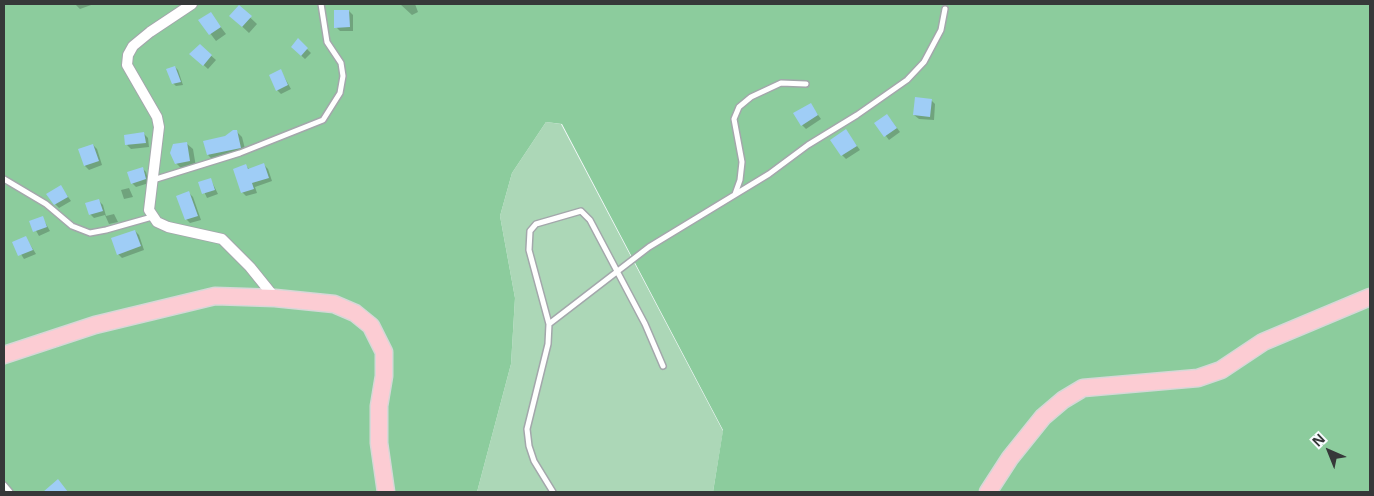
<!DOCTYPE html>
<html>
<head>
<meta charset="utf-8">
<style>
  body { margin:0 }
  #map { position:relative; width:1374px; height:496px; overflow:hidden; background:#f7fbfe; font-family:"Noto Sans",sans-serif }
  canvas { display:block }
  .frame { position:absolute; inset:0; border:5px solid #363839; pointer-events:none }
  .north { position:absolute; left:1304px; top:426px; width:50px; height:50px; -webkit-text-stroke:4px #f7fbfe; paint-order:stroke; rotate:316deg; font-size:14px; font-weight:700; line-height:20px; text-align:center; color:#363839 }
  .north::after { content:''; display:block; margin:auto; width:18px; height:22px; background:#363839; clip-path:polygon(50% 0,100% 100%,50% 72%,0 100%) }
</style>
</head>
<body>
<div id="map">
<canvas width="1374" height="496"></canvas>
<div class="frame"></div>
<div class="north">N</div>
</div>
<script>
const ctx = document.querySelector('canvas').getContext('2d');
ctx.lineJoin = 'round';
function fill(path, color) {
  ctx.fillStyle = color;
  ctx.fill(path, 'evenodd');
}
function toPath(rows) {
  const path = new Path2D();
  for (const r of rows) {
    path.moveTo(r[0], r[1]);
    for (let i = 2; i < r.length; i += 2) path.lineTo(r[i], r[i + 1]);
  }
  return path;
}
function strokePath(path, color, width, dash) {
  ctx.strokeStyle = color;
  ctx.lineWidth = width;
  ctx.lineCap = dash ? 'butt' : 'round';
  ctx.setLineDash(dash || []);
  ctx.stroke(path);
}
fill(toPath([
  [546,122,561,124,723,431,713,492,477,492,511,364,515,298,500,216,512,173]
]), '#acd7b7');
fill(toPath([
  [4,4,1370,4,1370,492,713,492,723,430,562,124,546,122,512,173,500,216,515,298,511,364,477,492,4,492]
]), '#8ccc9d');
fill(toPath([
  [75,4,94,4,80,9],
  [400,4,415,4,418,12,412,15],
  [239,7,257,24,249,33,231,16],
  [349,11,353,15,353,31,340,31,336,27],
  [210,13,226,34,216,41,200,20],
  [298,40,311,53,305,59,292,47],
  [200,46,216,60,208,69,195,57],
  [175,67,178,70,183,85,176,86,173,83],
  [281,71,291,89,281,94,277,90],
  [931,100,935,104,934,120,919,119,914,115],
  [810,104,821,119,806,129,802,125],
  [891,120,900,132,889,140,876,123],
  [846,131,860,150,846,159,842,155],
  [237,132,242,137,246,153,213,160,208,155,225,137],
  [144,134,148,138,149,147,131,149,127,145],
  [186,143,193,149,196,167,182,169,176,163],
  [93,145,97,149,102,165,89,170,85,166],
  [264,165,268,169,272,181,255,187,257,193,246,196,242,192,246,166,250,170],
  [142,168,146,172,149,183,136,187,132,183],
  [211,180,218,194,207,198,200,183],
  [61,187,71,201,59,208,55,204],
  [129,188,133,197,124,199,121,190],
  [189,193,193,197,201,220,190,223,186,219],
  [99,201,103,205,106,216,114,214,118,222,109,224,105,215,94,218,90,214],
  [42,217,50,231,39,236,31,222],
  [135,231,139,235,144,250,122,258,118,254],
  [26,238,36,254,24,259,14,243]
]), '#0003');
fill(toPath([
  [239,5,252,16,242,27,229,16],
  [334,10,349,10,350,27,334,28],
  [211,12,221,27,209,35,198,20],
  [298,38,308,48,301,56,291,47],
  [200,44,212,55,203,66,189,54],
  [175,66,181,82,172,84,166,69],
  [281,69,288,85,276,91,269,75],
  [915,97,932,99,930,117,913,115],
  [811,103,818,115,801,126,793,113],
  [887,114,897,128,884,137,874,123],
  [846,129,857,146,841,156,830,140],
  [233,130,237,130,241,148,207,155,203,141,225,136],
  [144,132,146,143,125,145,124,135],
  [187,142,190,161,175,164,170,153,173,144],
  [93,144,99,161,84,166,78,149],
  [264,163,269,178,252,183,254,189,241,193,233,169,246,164,248,169],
  [143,167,146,179,131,184,127,172],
  [211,178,215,190,202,194,198,182],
  [61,185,68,197,54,205,46,194],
  [189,191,198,216,185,220,176,196],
  [99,199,103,211,89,215,85,203],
  [43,216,47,227,33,232,29,221],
  [135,230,141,246,117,255,111,238],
  [26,236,33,250,18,256,12,242],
  [58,479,68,492,43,492]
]), '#9fcdf6');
const service = toPath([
  [4,179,46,204,72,226,90,233,106,230,152,217],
  [153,180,240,153,323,120,340,93,343,76,341,63,327,42,321,4],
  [735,194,740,180,742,162,734,119,739,107,751,97,781,83,806,84],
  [549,324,649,247,769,174,808,145,857,115,907,80,924,62,941,30,945,9],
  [4,485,10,492],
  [553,492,534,461,529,446,527,429,548,344,549,324,529,250,530,231,536,224,581,211,590,220,645,324,663,366]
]);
const minor = toPath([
  [192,4,150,32,133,46,128,55,127,65,157,117,159,127,149,210,157,222,168,227,222,239,250,267,275,298]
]);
const trunk = toPath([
  [4,355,95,325,215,296,275,298,334,304,355,313,371,326,384,352,384,376,379,406,379,443,386,492],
  [988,492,1010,458,1043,417,1063,400,1083,388,1198,378,1221,370,1263,342,1370,297]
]);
strokePath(service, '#a3a7ab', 8);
strokePath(minor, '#a3a7ab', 12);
strokePath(trunk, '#d7d7d7', 19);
strokePath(service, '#fff', 5);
strokePath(minor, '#fff', 10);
strokePath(trunk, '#fcccd3', 16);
</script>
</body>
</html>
